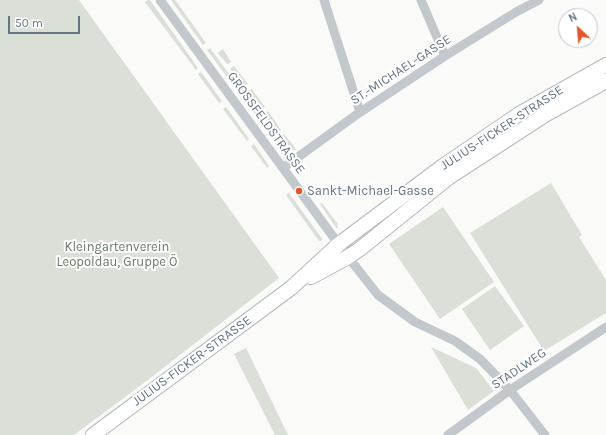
<!DOCTYPE html>
<html>
<head>
<meta charset="utf-8">
<style>
  body { margin:0 }
  #map { position:relative; width:606px; height:435px; overflow:hidden; background:#fafaf8; font-family:Karla,sans-serif }
  canvas { display:block }
  .north { position:absolute; left:558px; top:8px; width:40px; height:40px; box-sizing:border-box; background:#fff; border:1px solid #c1c8cd; border-radius:50%; rotate:334deg; font-size:11px; font-weight:700; line-height:16px; text-align:center; color:#657683 }
  .north::after { content:''; display:block; margin:auto; width:14px; height:18px; background:#e4572e; clip-path:polygon(50% 0,100% 100%,50% 72%,0 100%) }
  .scale { position:absolute; left:8px; top:16px; width:72px; height:18px; box-sizing:border-box; border:2px solid #657683; border-top:0; padding-left:5px; font-size:12px; line-height:14px; white-space:nowrap; color:#657683; -webkit-text-stroke:3px #fff; paint-order:stroke }
</style>
</head>
<body>
<div id="map">
<canvas width="606" height="435"></canvas>
<div class="north">N</div>
<div class="scale">50 m</div>
</div>
<script>
const ctx = document.querySelector('canvas').getContext('2d');
ctx.lineJoin = 'round';
function fill(path, color) {
  ctx.fillStyle = color;
  ctx.fill(path, 'evenodd');
}
function toPath(rows) {
  const path = new Path2D();
  for (const r of rows) {
    path.moveTo(r[0], r[1]);
    for (let i = 2; i < r.length; i += 2) path.lineTo(r[i], r[i + 1]);
  }
  return path;
}
function strokePath(path, color, width, dash) {
  ctx.strokeStyle = color;
  ctx.lineWidth = width;
  ctx.lineCap = dash ? 'butt' : 'round';
  ctx.setLineDash(dash || []);
  ctx.stroke(path);
}
function write(font, color, halo, rows, align = 'center') {
  ctx.font = font + ' Karla,sans-serif';
  ctx.lineWidth = 4;
  ctx.setLineDash([]);
  ctx.textBaseline = 'middle';
  ctx.strokeStyle = halo;
  ctx.fillStyle = color;
  for (const [text, x, y, turn = 0] of rows) {
    ctx.save();
    ctx.translate(x, y);
    ctx.rotate((+turn || 0) * Math.PI / 180);
    ctx.textAlign = isNaN(turn) ? turn : align;
    if (halo) ctx.strokeText(text, 0, 0);
    ctx.fillText(text, 0, 0);
    ctx.restore();
  }
}
fill(toPath([
  [0,0,79,0,279,278,140,386,74,435,0,435],
  [148,0,150,0,198,68,196,70,145,2],
  [171,0,175,0,206,43,203,45],
  [210,48,282,146,283,149,282,151,207,50],
  [223,49,231,62,228,64,227,64,218,53],
  [234,66,248,84,244,87,242,86,231,70,231,68],
  [201,72,222,101,219,103,198,74],
  [252,89,265,107,261,109,259,109,247,93,247,91],
  [226,107,249,139,247,141,223,109],
  [268,111,281,130,276,132,267,120,264,115],
  [284,134,293,145,296,150,289,150,280,138,281,136],
  [254,144,269,166,267,168,251,146],
  [551,183,582,235,579,237,606,280,606,313,544,351,470,233],
  [289,193,323,240,319,241,286,195],
  [322,203,337,223,338,227,337,229,320,204],
  [443,207,494,282,440,319,389,244],
  [495,286,524,326,490,350,462,309],
  [431,347,476,368,494,391,468,410],
  [246,348,288,435,275,435,234,354]
]), '#dadfd7');
const primary = toPath([
  [311,277,348,257,360,249,448,178,545,115,606,81],
  [93,435,291,288,339,244,443,166,519,114,606,65]
]);
strokePath(primary, '#b5babe', 16);
strokePath(toPath([
  [160,0,348,257,378,295,415,322,455,341,480,359,510,390,545,435],
  [324,0,360,112],
  [421,0,445,56],
  [283,168,356,115,445,56,516,12,539,0],
  [448,435,510,390,606,327]
]), '#c3c8cc', 9);
strokePath(primary, '#fff', 14);
for (const [x, y, r, color] of [
  [299,191,4,"#e4572e"]
]) {
  const dot = new Path2D();
  dot.arc(x, y, r, 0, 2 * Math.PI);
  ctx.fillStyle = color;
  ctx.fill(dot);
  strokePath(dot, '#fff', 1.5);
}
write('13px', '#657683', '#fff', [
  ["ST.-MICHAEL-GASSE",401,70,-33],
  ["GROSSFELDSTRASSE",266,123,54],
  ["JULIUS-FICKER-STRASSE",502,128,-33],
  ["JULIUS-FICKER-STRASSE",192,361,-36],
  ["STADLWEG",519,369,-34]
]);
write('13px', '#657683', '#fff', [
  ["Sankt-Michael-Gasse",307,191]
], 'left');
write('13px', '#687a64', '#fff', [
  ["Kleingartenverein",117,247],
  ["Leopoldau, Gruppe Ö",117,262]
]);
</script>
</body>
</html>
